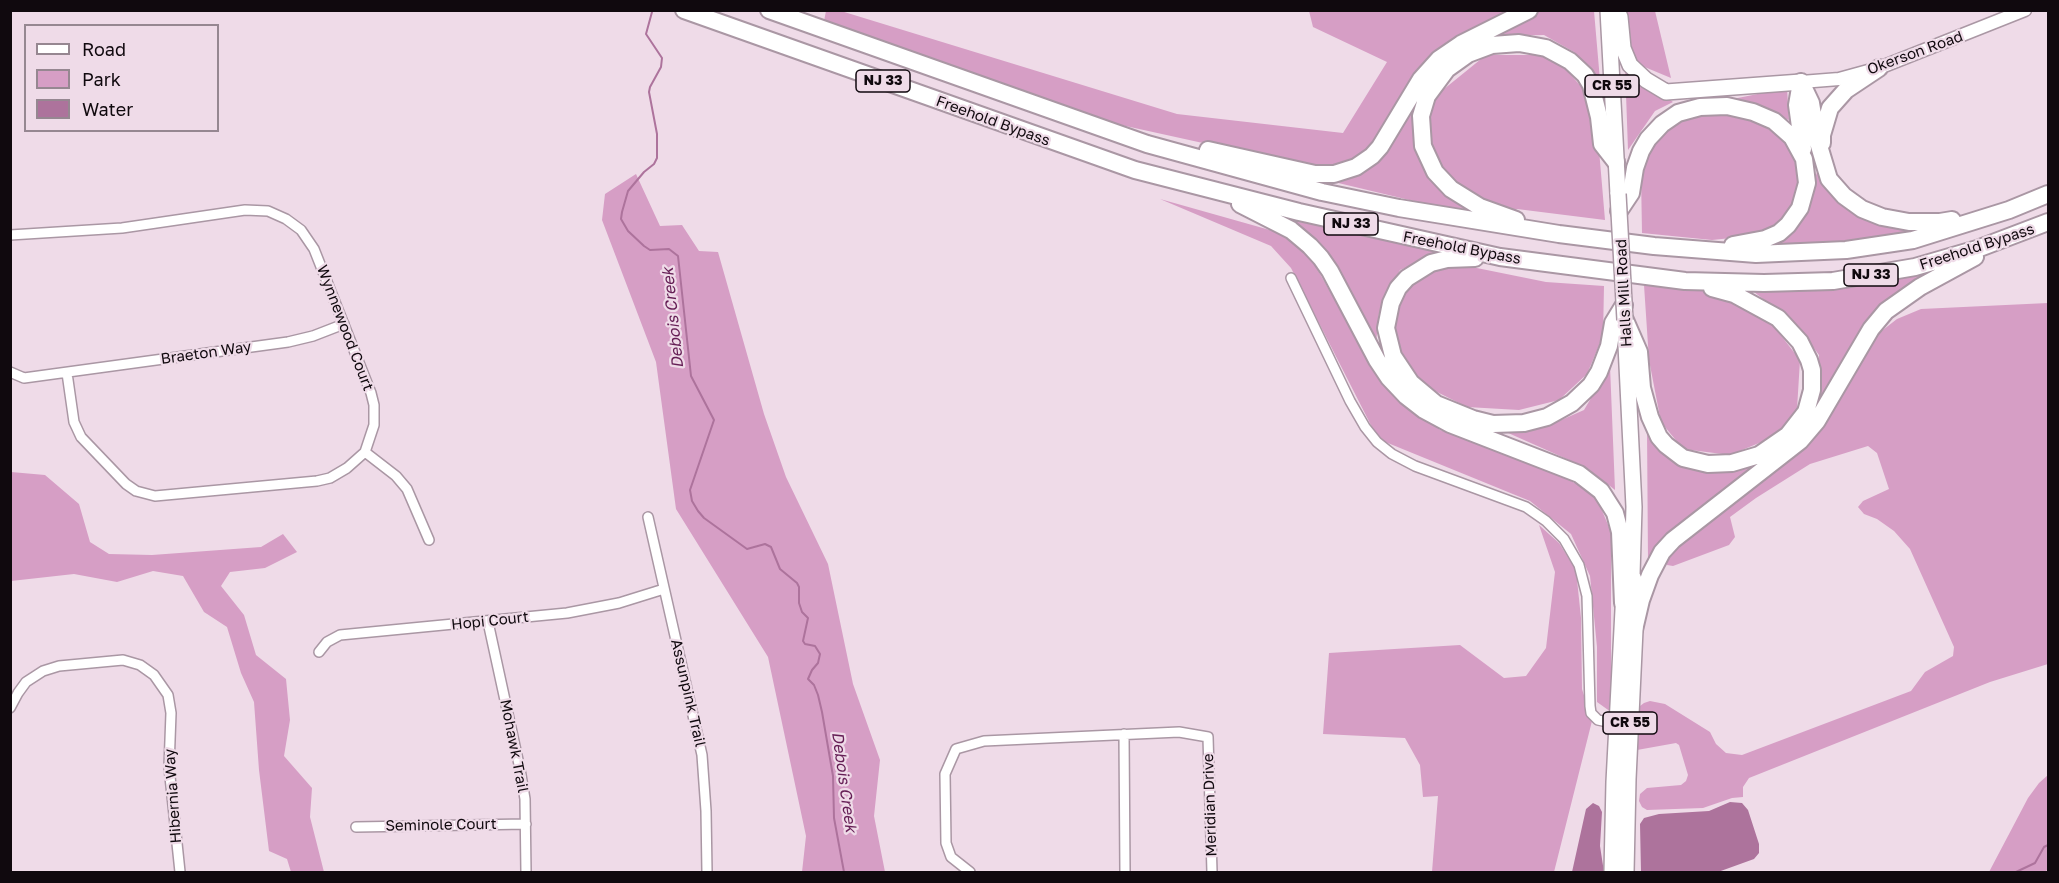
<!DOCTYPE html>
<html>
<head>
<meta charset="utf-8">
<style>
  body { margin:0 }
  #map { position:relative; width:2059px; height:883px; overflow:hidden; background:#efdbe8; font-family:"Golos Text",sans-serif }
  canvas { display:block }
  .frame { position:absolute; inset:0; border:12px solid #10090e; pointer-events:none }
  .legend { position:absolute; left:24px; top:24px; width:195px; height:108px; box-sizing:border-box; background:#efdbe8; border:2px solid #968791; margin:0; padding:8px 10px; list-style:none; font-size:18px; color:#10090e }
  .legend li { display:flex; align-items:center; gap:12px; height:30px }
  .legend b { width:30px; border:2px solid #968791 }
</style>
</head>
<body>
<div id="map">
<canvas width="2059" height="883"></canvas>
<div class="frame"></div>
<ul class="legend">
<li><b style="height:8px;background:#fff"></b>Road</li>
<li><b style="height:16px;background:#d69ec5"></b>Park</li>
<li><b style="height:16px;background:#ad739c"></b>Water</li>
</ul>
</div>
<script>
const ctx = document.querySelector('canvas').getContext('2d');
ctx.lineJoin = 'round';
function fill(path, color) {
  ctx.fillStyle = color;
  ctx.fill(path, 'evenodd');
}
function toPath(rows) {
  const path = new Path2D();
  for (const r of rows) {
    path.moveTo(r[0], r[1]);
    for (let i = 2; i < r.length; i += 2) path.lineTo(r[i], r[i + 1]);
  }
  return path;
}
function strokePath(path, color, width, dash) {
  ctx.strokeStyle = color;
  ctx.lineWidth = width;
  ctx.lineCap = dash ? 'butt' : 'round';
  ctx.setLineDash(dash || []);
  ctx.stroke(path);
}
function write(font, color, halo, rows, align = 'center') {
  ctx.font = font + ' "Golos Text",sans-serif';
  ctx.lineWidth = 4.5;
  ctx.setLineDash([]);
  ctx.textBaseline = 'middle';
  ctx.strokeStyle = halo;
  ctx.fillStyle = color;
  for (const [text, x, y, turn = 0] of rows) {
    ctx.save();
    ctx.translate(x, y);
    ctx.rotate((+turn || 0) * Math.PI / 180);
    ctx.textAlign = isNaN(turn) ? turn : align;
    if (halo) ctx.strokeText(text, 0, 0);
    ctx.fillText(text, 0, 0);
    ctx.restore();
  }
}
fill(toPath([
  [826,11,841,11,1177,114,1343,133,1387,62,1313,27,1309,11,1509,11,1458,35,1419,73,1417,69,1379,139,1349,164,1321,169,1121,125,824,21],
  [1541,11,1594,11,1601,92,1574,52,1544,35,1485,36],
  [1624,11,1655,11,1671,78,1635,63,1625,32],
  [1486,55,1554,55,1595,103,1605,220,1517,209,1511,213,1458,187,1432,156,1428,102],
  [1625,66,1673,102,1655,111,1628,150],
  [1787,88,1789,120,1733,99],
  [1413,105,1417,154,1445,190,1472,215,1330,181,1379,160],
  [1729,111,1755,118,1785,135,1801,166,1793,204,1776,227,1751,236,1712,240,1642,233,1641,175,1647,155,1661,131,1698,113],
  [1817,172,1829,192,1866,221,1922,231,1833,245,1769,246,1801,221],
  [636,174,660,226,682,225,699,251,718,252,764,414,786,477,828,564,853,684,880,760,874,816,885,872,802,872,806,836,768,657,676,509,656,362,602,220,605,194],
  [1160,199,1284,234,1312,260,1359,342,1389,388,1440,430,1548,467,1596,496,1611,532,1611,712,1597,702,1597,647,1590,576,1571,534,1530,501,1378,439,1291,268,1271,246],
  [1295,221,1446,251,1400,270,1379,313,1376,344,1322,247],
  [1452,263,1546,282,1604,286,1603,336,1587,374,1559,400,1519,410,1467,407,1423,385,1394,343,1395,305,1407,284,1431,269],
  [1924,274,1865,322,1818,403,1819,355,1796,324,1754,292,1822,289],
  [1644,285,1708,290,1769,320,1800,360,1797,409,1776,436,1730,455,1683,449,1661,422,1649,360],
  [2048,303,2048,664,1990,682,1749,778,1743,787,1743,797,1732,798,1703,808,1647,810,1642,807,1639,801,1640,794,1647,788,1681,785,1686,781,1688,775,1679,745,1676,743,1637,750,1640,706,1644,703,1650,701,1665,704,1710,732,1716,744,1726,753,1742,755,1911,691,1925,672,1953,656,1954,647,1910,549,1894,531,1877,519,1864,514,1858,507,1863,501,1889,489,1877,453,1868,446,1810,464,1756,498,1730,517,1735,537,1729,545,1673,566,1667,565,1667,557,1672,547,1837,402,1879,333,1897,319,1921,309],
  [1610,366,1615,490,1587,468,1506,432,1550,425,1584,410],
  [1647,429,1697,471,1767,459,1698,509,1648,561],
  [11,472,45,475,79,504,90,542,109,554,152,555,261,547,283,534,297,552,265,568,230,572,221,586,244,615,256,655,286,679,290,720,284,756,312,788,310,817,324,872,291,872,287,859,269,851,259,770,254,702,241,673,227,627,204,612,183,576,153,571,117,582,74,574,11,581],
  [1539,525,1559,543,1576,570,1581,618,1582,689,1592,721,1554,872,1432,872,1438,796,1423,797,1420,765,1405,738,1323,734,1329,653,1460,645,1504,678,1526,676,1546,648,1555,572],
  [2048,775,2048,869,2045,872,1989,872,2028,798,2039,783]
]), '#d69ec5');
fill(toPath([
  [1730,802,1742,803,1748,810,1759,844,1759,853,1754,859,1718,872,1641,872,1640,824,1644,818,1659,814,1709,811],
  [1593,803,1599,806,1602,812,1600,846,1604,872,1572,872,1586,809]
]), '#ad739c');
strokePath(toPath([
  [652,12,646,34,662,58,661,67,650,87,649,92,657,134,657,158,654,164,644,172,628,191,622,212,621,219,628,231,644,246,650,250,669,249,678,256,691,376,714,420,690,490,692,501,698,511,704,518,747,549,765,544,771,547,780,569,797,583,799,587,799,603,802,612,808,618,803,641,805,644,815,646,820,654,818,663,812,670,808,679,814,685,818,695,822,712,833,776,834,818,844,872],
  [2016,872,2035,863,2044,847,2048,845]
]), '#ad739c', 2);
const minor = toPath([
  [10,235,122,228,245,210,268,211,286,219,301,230,314,249,371,393,374,405,374,425,365,452,347,468,330,478,317,481,155,496,136,491,126,484,81,437,74,422,67,373],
  [1291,278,1350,401,1365,427,1377,442,1392,454,1415,466,1526,507,1546,521,1564,539,1579,565,1587,596,1590,706,1591,713,1598,720,1617,724],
  [10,372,24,378,288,342,313,336,344,324],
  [365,452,396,476,407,489,429,540],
  [648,517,702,755,706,811,707,872],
  [488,622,520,769,525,799,526,872],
  [319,652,327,642,340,635,567,613,619,603,664,589],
  [10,708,18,693,26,682,43,671,59,666,123,660,140,665,154,675,168,695,171,713,169,767,180,872],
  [1124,734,1125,872],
  [356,827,526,824],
  [970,872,951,857,946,843,945,774,956,749,984,741,1179,732,1208,737,1212,872]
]);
const tertiary = toPath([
  [1801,82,1839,79,1879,68,2025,10]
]);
const primary = toPath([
  [1608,10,1618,194],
  [1617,10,1620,17,1623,48,1630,65,1646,80,1666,92,1801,82],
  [1625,325,1634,507,1632,575,1637,587,1628,779,1626,872],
  [1612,872,1614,782,1624,591]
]);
const motorway = toPath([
  [684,10,1135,170,1299,212,1500,257,1685,281,1764,283,1833,281,1915,267,1977,249,2048,222],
  [769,10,1147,144,1322,192,1399,208,1559,234,1654,246,1756,254,1846,250,1913,240,2009,210,2048,194],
  [1801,82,1811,103,1817,139,1829,179,1844,196,1862,209,1882,217,1909,222,1940,222,1952,220],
  [1801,82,1797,105,1803,149],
  [1822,143,1822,135,1830,108,1846,90,1879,68],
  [1208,150,1315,174,1334,174,1356,167,1372,156,1380,147,1421,79,1439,59,1461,44,1529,10],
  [1240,204,1291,230,1310,246,1321,258,1330,271,1377,360,1389,378,1406,396,1424,410,1450,424,1579,474,1601,491,1615,513,1620,532,1623,603],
  [1619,211,1631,193,1635,168,1641,151,1648,139,1662,124,1678,113,1700,107,1727,106,1753,112,1774,121,1792,137,1804,159,1807,183,1800,208,1788,225,1779,233,1765,239,1733,245],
  [1516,220,1480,207,1451,189,1435,172,1423,146,1421,116,1427,96,1447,69,1468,54,1492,45,1519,43,1546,48,1570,61,1585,75,1591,85,1599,117,1602,144,1616,162],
  [1475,258,1447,259,1431,263,1407,278,1398,288,1391,303,1386,328,1393,356,1411,383,1436,404,1473,419,1493,424,1524,423,1547,417,1572,403,1591,385,1599,372,1609,346,1613,323,1624,305],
  [1625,320,1639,352,1642,388,1650,417,1659,437,1666,445,1683,458,1708,464,1732,463,1759,455,1788,435,1806,412,1812,390,1812,370,1809,360,1800,342,1778,318,1734,294,1712,288],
  [1634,630,1641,600,1650,575,1662,552,1673,540,1800,441,1817,421,1871,329,1886,311,1920,287,1975,257]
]);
strokePath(minor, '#aa97a4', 12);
strokePath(tertiary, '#aa97a4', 15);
strokePath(primary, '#aa97a4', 18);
strokePath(motorway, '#aa97a4', 20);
strokePath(minor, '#fff', 9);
strokePath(tertiary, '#fff', 12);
strokePath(primary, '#fff', 15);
strokePath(motorway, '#fff', 16);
const primaryBridge = toPath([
  [1618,194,1625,320]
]);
strokePath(primaryBridge, '#aa97a4', 18, []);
strokePath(primaryBridge, '#fff', 15);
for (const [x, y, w] of [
  [883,81,54],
  [1612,86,54],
  [1351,224,54],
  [1871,275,54],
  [1630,723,54]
]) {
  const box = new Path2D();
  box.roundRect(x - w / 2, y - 11, w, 22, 4.5);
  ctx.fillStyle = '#efdbe8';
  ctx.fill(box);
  strokePath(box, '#10090e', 1.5);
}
write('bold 14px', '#10090e', null, [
  ["NJ 33",883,81],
  ["CR 55",1612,86],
  ["NJ 33",1351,224],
  ["NJ 33",1871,275],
  ["CR 55",1630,723]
]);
write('15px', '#10090e', '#efdbe8', [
  ["Okerson Road",1915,53,-20],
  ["Freehold Bypass",993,121,20],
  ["Freehold Bypass",1977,247,-18],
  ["Freehold Bypass",1462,248,11],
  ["Halls Mill Road",1624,293,-93],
  ["Wynnewood Court",345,328,69],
  ["Braeton Way",206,353,-8],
  ["Hopi Court",490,621,-6],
  ["Assunpink Trail",688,693,77],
  ["Mohawk Trail",514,746,79],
  ["Hibernia Way",173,796,-94],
  ["Meridian Drive",1210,805,-92],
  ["Seminole Court",441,825,-1]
]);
write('italic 16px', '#651e55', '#efdbe8', [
  ["Debois Creek",673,318,-96],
  ["Debois Creek",844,782,82]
]);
</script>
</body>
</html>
